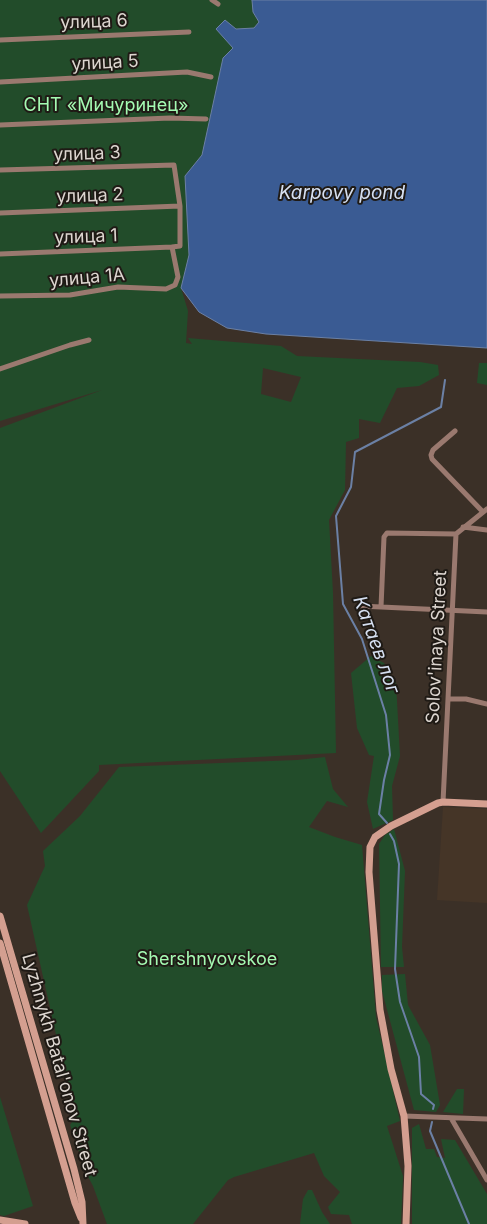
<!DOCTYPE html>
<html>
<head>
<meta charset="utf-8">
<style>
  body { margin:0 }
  canvas { display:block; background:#3b3027 }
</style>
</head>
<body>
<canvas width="487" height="1224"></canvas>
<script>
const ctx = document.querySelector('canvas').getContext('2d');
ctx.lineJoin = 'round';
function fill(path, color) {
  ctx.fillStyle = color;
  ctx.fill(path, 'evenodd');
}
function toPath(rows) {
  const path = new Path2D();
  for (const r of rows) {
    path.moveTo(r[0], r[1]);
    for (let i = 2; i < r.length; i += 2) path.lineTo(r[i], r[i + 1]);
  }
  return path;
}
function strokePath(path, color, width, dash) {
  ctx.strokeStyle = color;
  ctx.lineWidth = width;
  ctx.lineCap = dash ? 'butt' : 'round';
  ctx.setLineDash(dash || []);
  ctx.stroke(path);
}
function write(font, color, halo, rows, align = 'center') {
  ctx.font = font + ' Inter,sans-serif';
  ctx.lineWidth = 4;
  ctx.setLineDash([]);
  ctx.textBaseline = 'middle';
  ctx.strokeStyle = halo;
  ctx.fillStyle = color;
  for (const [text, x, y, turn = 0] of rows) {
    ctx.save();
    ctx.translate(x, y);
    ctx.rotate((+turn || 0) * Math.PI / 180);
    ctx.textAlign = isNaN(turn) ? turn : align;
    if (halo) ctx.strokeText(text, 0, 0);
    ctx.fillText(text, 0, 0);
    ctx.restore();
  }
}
fill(toPath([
  [443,807,487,809,487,903,437,900]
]), '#453527');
fill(toPath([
  [0,0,252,0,253,12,259,22,254,28,236,29,234,48,219,77,202,155,185,176,189,255,181,288,188,311,186,343,192,344,188,338,281,346,297,356,420,362,438,365,439,375,419,386,397,388,380,423,359,419,359,438,346,442,345,490,329,520,333,593,336,753,99,765,99,771,41,833,0,771,0,428,102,390,0,421],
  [263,368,301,377,291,402,261,394],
  [479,363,487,363,487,385,477,383],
  [371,656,384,663,396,683,400,756,392,786,393,820,373,829,367,802,374,756,369,755,357,728,351,673],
  [325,757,333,789,348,807,327,801,309,827,335,837,362,845,376,1017,400,1121,387,1126,403,1176,401,1224,352,1224,349,1215,331,1214,328,1207,340,1192,324,1176,314,1153,234,1177,228,1180,193,1224,107,1224,93,1186,83,1167,78,1148,70,1125,72,1122,70,1117,74,1115,27,905,45,866,43,851,80,816,119,767,297,760],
  [394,829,405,871,402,947,404,967,381,967,379,844,385,835],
  [405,974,408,1005,430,1045,440,1105,436,1112,414,1110,382,991,382,975],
  [457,1089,464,1089,463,1114,443,1112],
  [0,1097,33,1206,4,1216,0,1215],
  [419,1124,426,1149,434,1149,437,1157,445,1158,441,1139,455,1140,487,1194,487,1224,412,1224,412,1128],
  [308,1190,312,1190,322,1212,330,1224,300,1224,303,1199]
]), '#224c2a');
const water = toPath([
  [252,0,487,0,487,348,266,334,227,328,199,312,181,288,189,255,185,176,202,155,223,58,233,48,216,29,225,20,236,29,254,28,259,22,253,12,252,0]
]);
fill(water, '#3a5b93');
strokePath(water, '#6b80a5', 1);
strokePath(toPath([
  [387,823,379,814,384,780,390,755,386,715,362,639,343,604,336,516,351,487,355,452,441,407,445,380],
  [390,834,394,841,399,864,395,969,400,1002,419,1057,421,1094,434,1105,433,1109],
  [432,1122,430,1131,469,1224]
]), '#6b80a5', 2);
strokePath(toPath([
  [212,0,218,4],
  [0,40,189,32],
  [0,82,187,72,211,77],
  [0,125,170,118,206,119],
  [0,170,174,165,180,206,180,246,172,247,178,277,175,285,166,289,118,287,70,295,0,296],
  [0,213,180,206],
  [0,254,172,247],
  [0,369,70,345,89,340],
  [455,431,433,450,431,455,432,459,483,512],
  [463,527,487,530],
  [360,606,487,612],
  [381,607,384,537,387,533,456,534],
  [448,699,466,699,487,704],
  [443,802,456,534,487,509],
  [404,1116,487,1119],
  [451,1118,487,1180]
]), '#9a796f', 5);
strokePath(toPath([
  [0,916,74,1169,82,1202,83,1224],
  [0,943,75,1203,81,1218],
  [0,1220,25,1224],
  [406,1224,408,1166,404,1116,391,1069,380,1010,369,872,370,847,375,837,391,826,438,803,443,802,487,804]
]), '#d49f90', 7);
write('18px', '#dcd5cf', '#1f1a15', [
  ["улица 6",94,22,-2],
  ["улица 5",105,63,-3],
  ["улица 3",87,154,-2],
  ["улица 2",90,196,-2],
  ["улица 1",86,237,-2],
  ["улица 1А",87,278,-5],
  ["Solov'inaya Street",437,647,-87],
  ["Lyzhnykh Batal'onov Street",59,1065,74]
]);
write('18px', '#a4fab2', '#1f1a15', [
  ["СНТ «Мичуринец»",106,106],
  ["Shershnyovskoe",207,960]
]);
write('italic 19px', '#d5dff0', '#1f1a15', [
  ["Karpovy pond",342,193],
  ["Катаев лог",376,645,70]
]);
</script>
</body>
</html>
